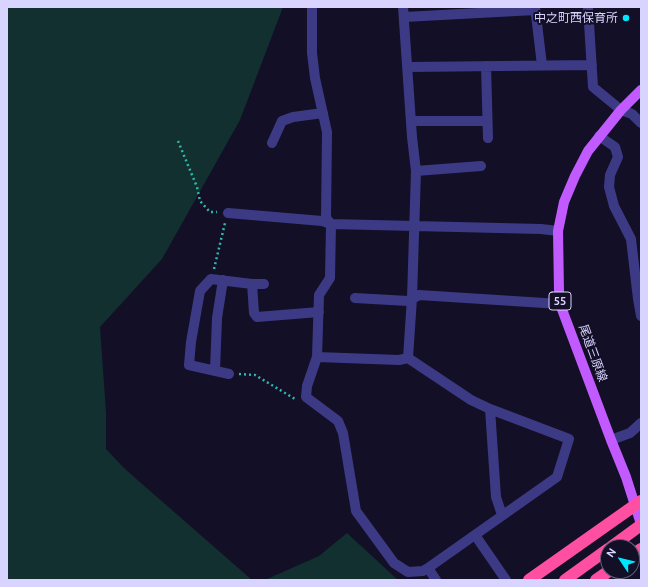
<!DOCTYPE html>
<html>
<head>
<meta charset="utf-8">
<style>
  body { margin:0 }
  #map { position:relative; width:648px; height:587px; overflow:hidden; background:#130f26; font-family:Ubuntu,sans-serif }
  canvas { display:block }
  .frame { position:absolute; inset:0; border:8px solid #d9d4ff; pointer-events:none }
  .north { position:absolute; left:600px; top:539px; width:40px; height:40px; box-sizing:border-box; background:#130f26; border:1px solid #625e7d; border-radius:50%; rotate:305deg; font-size:11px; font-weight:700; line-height:16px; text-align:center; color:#d9d4ff }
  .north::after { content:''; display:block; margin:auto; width:14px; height:18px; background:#00e5ff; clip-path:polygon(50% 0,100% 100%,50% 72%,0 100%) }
</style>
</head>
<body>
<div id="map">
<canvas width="648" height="587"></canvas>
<div class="frame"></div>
<div class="north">N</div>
</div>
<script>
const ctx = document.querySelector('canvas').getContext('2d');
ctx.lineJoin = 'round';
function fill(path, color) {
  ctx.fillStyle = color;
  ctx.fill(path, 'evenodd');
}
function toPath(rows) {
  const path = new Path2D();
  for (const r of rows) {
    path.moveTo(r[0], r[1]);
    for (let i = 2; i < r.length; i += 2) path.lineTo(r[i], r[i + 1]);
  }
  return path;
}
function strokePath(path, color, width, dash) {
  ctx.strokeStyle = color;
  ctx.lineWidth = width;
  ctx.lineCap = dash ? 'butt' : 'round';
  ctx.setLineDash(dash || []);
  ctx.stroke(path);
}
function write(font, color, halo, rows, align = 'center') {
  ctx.font = font + ' Ubuntu,"Noto Sans JP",sans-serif';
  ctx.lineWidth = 4;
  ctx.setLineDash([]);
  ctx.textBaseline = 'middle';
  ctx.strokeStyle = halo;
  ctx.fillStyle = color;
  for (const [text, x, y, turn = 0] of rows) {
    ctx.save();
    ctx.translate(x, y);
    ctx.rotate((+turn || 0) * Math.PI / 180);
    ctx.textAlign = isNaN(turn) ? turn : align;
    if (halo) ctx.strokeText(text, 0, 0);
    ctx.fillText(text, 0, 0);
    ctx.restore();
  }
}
fill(toPath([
  [7,7,283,7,240,120,162,259,100,327,106,412,106,449,125,469,252,580,267,579,319,556,347,533,398,580,7,580]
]), '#12302f');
strokePath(toPath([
  [178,141,197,187,200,201,210,212,217,212],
  [214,269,225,223],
  [239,374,255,375,295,399]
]), '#2fb8b0', 2.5, [2, 3]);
strokePath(toPath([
  [312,7,312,53,315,78,327,132,326,218,331,224,330,278,319,295,317,357,307,386,306,397,338,421,343,433,356,511,394,563,408,572,423,571,428,568,557,477,569,439,490,409,471,400,408,358,412,298,416,171,412,137,403,7],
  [535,7,542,65],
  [588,7,593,87,621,110,632,114,641,123],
  [404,17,535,10],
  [486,66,488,138],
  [408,67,592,65],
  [411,121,487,121],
  [599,136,615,147,618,157,610,175,609,187,614,206,631,239,638,299,641,316],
  [272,143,282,121,293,117,323,113],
  [416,171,481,166],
  [228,213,322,221,331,224,541,229,558,231],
  [252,284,254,313,257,317,319,312],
  [355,298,408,301,419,295,560,304],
  [317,357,399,360,408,358],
  [215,371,217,318,223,280],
  [229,374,189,365,191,342,200,291,211,279,252,284,264,284],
  [490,409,496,497,502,515],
  [611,440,630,433,641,423],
  [475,535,506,580],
  [428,568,436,580]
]), '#3d3a85', 10);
strokePath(toPath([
  [641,90,621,110,588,151,575,176,564,202,558,231,559,291,560,304,611,440,626,477,641,524]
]), '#c25bff', 10);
strokePath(toPath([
  [611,547,641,525],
  [632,555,641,549],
  [529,580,641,501],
  [565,580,608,549],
  [596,580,609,571]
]), '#ff4fa3', 12);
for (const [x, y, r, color] of [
  [626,18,4,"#00e5ff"]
]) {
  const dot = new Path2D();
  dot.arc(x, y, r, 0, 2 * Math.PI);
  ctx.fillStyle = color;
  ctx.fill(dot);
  strokePath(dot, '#130f26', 1.5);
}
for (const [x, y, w] of [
  [560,301,22]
]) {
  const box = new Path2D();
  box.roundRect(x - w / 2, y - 9, w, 18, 3);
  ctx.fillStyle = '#130f26';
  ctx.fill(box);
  strokePath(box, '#d9d4ff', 1);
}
write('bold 11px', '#d9d4ff', null, [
  ["55",560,301]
]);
write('12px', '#d9d4ff', '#130f26', [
  ["中之町西保育所",618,18]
], 'right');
write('12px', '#d9d4ff', '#130f26', [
  ["尾道三原線",593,353,70]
]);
</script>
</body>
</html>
